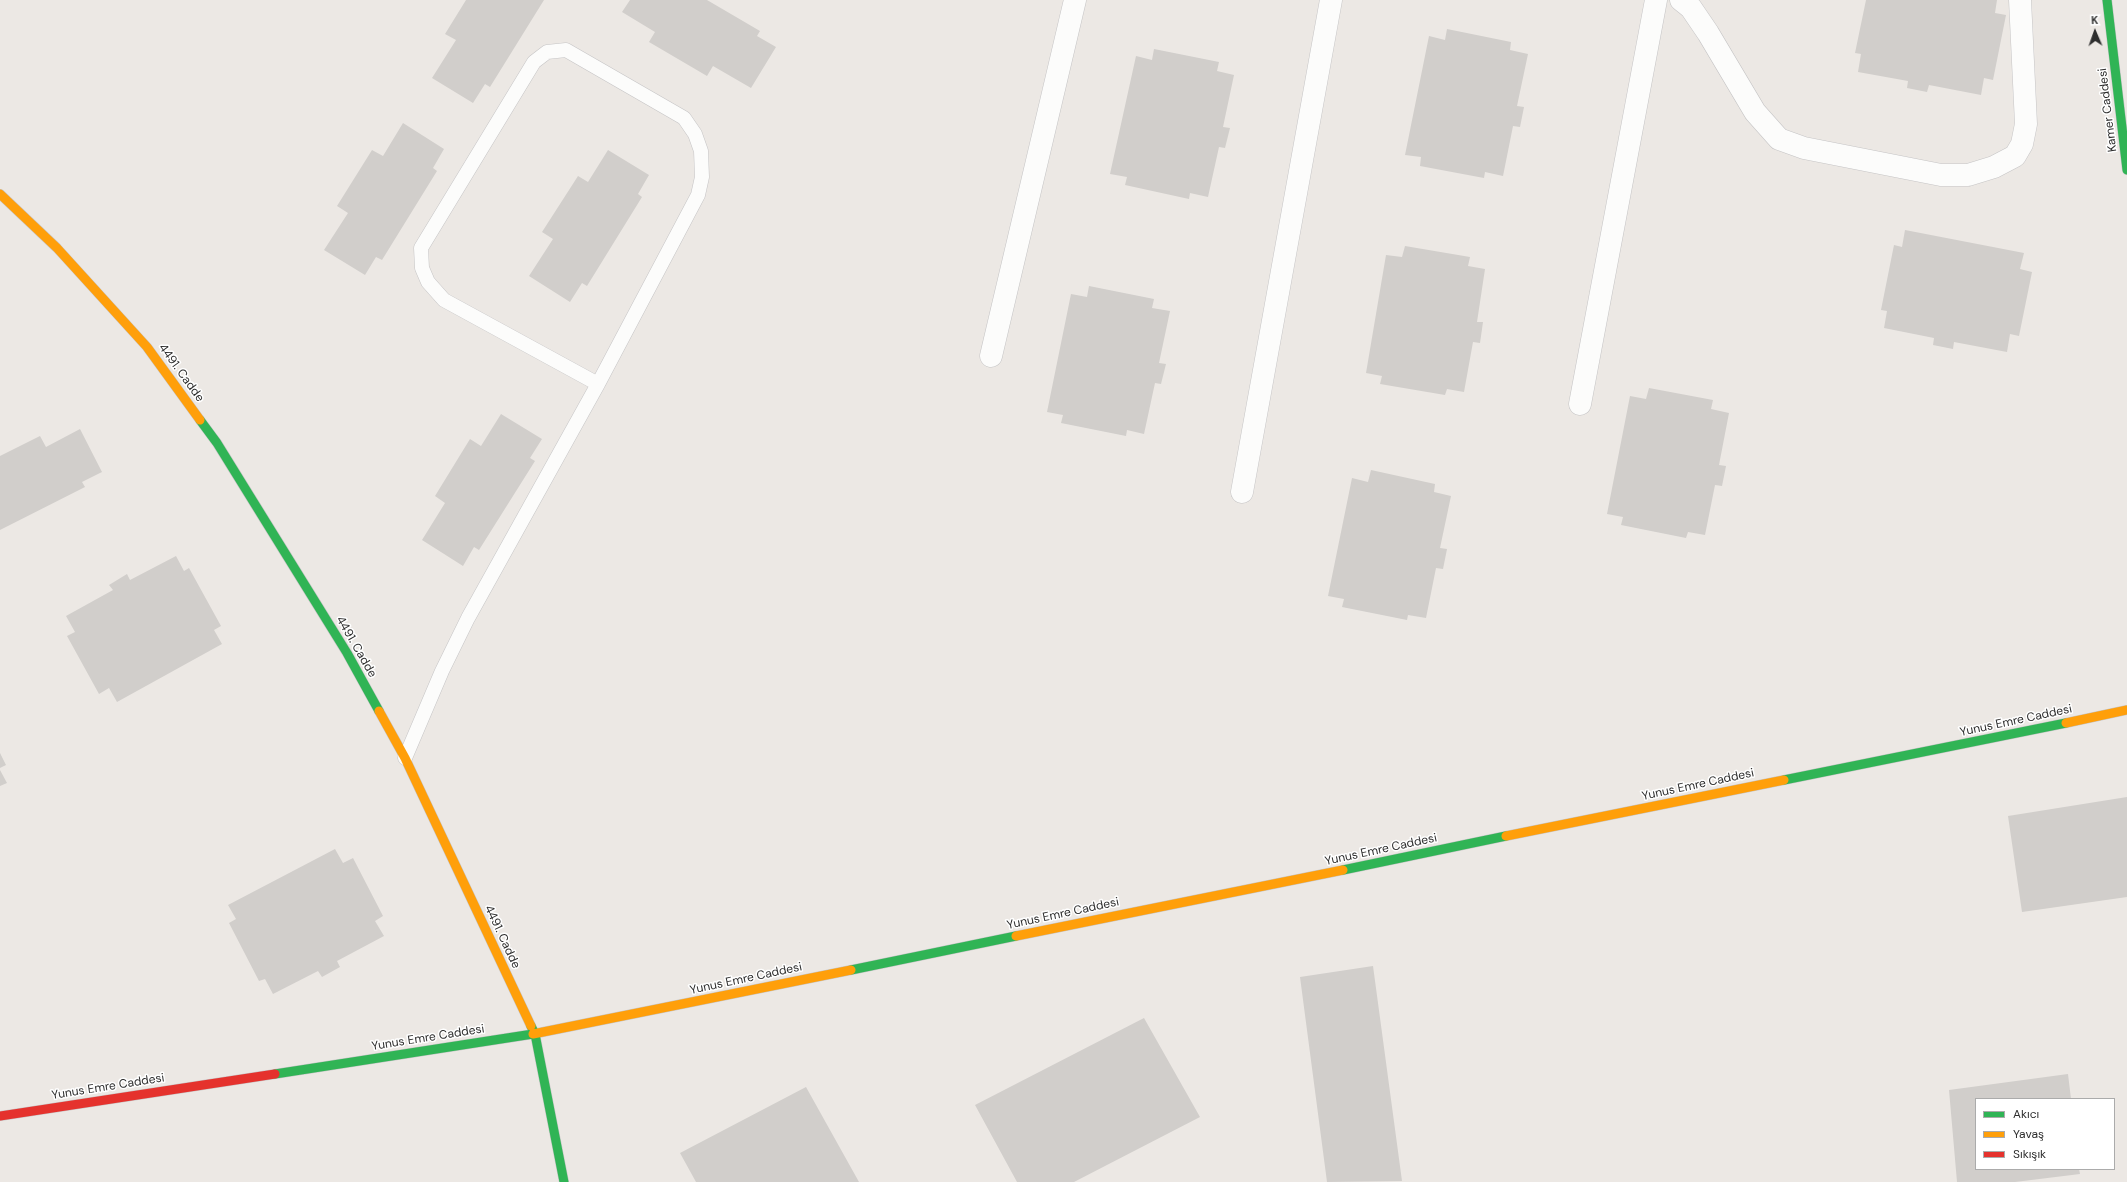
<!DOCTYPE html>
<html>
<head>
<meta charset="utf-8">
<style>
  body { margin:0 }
  #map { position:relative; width:2127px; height:1182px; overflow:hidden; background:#ece8e4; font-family:"DM Sans",sans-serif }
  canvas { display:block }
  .legend { position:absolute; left:1975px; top:1098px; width:140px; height:72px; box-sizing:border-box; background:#fff; border:1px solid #ababab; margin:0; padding:5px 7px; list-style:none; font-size:12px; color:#2e2e2e }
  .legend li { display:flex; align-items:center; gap:8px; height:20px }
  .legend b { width:20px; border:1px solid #ababab }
  .north { position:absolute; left:2075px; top:12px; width:40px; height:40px; -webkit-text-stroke:3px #fff; paint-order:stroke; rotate:358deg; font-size:11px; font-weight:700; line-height:16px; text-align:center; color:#2e2e2e }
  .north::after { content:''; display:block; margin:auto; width:14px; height:18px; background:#2e2e2e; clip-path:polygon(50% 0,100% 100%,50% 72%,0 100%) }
</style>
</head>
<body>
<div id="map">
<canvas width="2127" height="1182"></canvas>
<ul class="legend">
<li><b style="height:5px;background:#30b455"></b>Akıcı</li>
<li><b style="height:5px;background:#ff9f0a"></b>Yavaş</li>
<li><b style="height:5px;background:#e5322d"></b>Sıkışık</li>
</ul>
<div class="north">K</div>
</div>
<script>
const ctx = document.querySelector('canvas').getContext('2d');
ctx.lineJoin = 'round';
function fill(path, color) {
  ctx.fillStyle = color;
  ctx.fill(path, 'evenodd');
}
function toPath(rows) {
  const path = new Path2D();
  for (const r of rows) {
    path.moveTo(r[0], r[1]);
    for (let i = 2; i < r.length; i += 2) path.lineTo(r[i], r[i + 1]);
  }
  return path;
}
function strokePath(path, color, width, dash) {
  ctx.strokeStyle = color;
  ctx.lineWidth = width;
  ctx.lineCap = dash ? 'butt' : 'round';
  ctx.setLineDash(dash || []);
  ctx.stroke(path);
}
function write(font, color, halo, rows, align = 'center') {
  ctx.font = font + ' "DM Sans",sans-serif';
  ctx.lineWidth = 3;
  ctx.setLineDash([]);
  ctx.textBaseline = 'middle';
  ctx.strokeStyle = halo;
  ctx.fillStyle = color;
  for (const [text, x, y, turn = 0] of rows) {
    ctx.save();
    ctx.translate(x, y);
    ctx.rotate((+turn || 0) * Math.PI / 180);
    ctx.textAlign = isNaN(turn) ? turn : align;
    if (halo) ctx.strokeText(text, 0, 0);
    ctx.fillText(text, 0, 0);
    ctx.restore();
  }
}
fill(toPath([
  [466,0,544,0,490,87,485,84,473,103,432,78,456,40,445,34],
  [630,0,707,0,760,31,757,36,776,47,751,88,713,66,707,76,649,42,655,32,622,12],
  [1866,0,1997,0,1995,13,2006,15,1993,80,1984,78,1981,95,1929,85,1927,92,1907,88,1908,81,1858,72,1861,54,1855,53],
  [1447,29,1511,42,1510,50,1528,54,1517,106,1524,107,1520,127,1513,126,1503,176,1485,172,1484,178,1420,166,1421,157,1405,155,1429,36,1445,40],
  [1154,49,1219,62,1217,71,1234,75,1223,127,1230,128,1225,148,1219,147,1208,197,1190,193,1189,199,1125,185,1127,177,1110,174,1136,56,1152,60],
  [403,123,444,149,433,168,437,171,382,260,376,257,365,275,324,250,348,213,337,206,372,150,383,156],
  [608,150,649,175,638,194,642,197,587,286,582,283,570,302,529,276,553,239,542,232,578,176,588,182],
  [1905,230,2024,253,2020,269,2032,272,2019,336,2010,334,2007,352,1954,342,1953,349,1933,345,1934,338,1884,328,1887,311,1881,310,1894,245,1902,247],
  [1405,246,1470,257,1468,266,1485,269,1477,322,1483,322,1480,343,1473,342,1464,392,1447,389,1445,395,1380,384,1382,376,1366,373,1386,255,1402,257],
  [1089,286,1154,299,1152,308,1170,311,1159,363,1166,364,1161,384,1155,383,1144,434,1127,430,1126,436,1061,423,1063,415,1047,412,1071,294,1087,297],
  [1649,388,1713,400,1711,409,1729,413,1719,465,1726,466,1722,486,1715,485,1705,535,1688,532,1686,538,1621,525,1623,517,1607,514,1630,396,1646,399],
  [501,414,542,439,530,458,535,461,479,550,474,547,463,566,422,540,445,503,435,496,470,439,481,446],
  [80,429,102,472,82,482,85,487,0,530,0,456,40,436,46,447],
  [1371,470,1435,484,1434,492,1451,496,1440,548,1447,549,1443,569,1436,568,1426,618,1408,615,1407,620,1342,607,1344,599,1328,596,1352,478,1368,482],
  [176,556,184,571,189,568,221,626,214,630,222,644,117,702,109,688,99,694,67,636,75,632,66,616,113,590,109,585,127,574,130,580],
  [0,753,6,765,0,768],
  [0,770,7,783,0,786],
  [2127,797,2127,897,2022,912,2008,816],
  [335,849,343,863,353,858,383,916,375,921,384,936,337,961,340,967,322,977,318,971,273,994,265,979,259,981,229,923,236,919,228,905],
  [1373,966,1402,1181,1327,1182,1300,977],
  [1144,1018,1200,1117,1074,1182,1017,1182,975,1105],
  [2068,1074,2071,1099,1976,1099,1976,1169,2079,1169,2080,1174,2015,1182,1957,1182,1949,1090],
  [806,1087,859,1182,696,1182,680,1153]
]), '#d1cecb');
const lane = toPath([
  [405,758,442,671,468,618,598,384,698,195,702,177,701,151,695,134,684,118,566,50,547,52,534,62,421,248,422,268,428,282,444,300,598,384]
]);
const street = toPath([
  [1681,0,1691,8,1708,33,1755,112,1779,139,1804,148,1941,175,1968,175,1994,167,2015,156,2022,144,2026,124,2020,0],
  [991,356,1075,0],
  [1580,404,1656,0],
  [1242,492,1331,0]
]);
const fast = toPath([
  [2107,0,2127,170],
  [200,420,217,443,347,653,379,711],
  [1784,780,2066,723],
  [1343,870,1506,836],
  [851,970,1016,936],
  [531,1026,535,1034,564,1182],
  [275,1074,533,1034]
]);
const slow = toPath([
  [0,194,57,248,147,347,200,420],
  [379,711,405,758,531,1026],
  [2066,723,2127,710],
  [1506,836,1784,780],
  [1016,936,1343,870],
  [533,1034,851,970]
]);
const jam = toPath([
  [0,1116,275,1074]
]);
strokePath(lane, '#c5c4c5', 15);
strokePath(street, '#c5c4c5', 23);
strokePath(fast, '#c5c4c5', 10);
strokePath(slow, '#c5c4c5', 10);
strokePath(jam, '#c5c4c5', 10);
strokePath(lane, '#fcfcfb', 14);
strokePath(street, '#fcfcfb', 22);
strokePath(fast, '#30b455', 9);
strokePath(slow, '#ff9f0a', 9);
strokePath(jam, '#e5322d', 9);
write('12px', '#2e2e2e', '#fff', [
  ["Kamer Caddesi",2108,110,-97],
  ["4491. Cadde",181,373,54],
  ["4491. Cadde",356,647,60],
  ["Yunus Emre Caddesi",2016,721,-12],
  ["Yunus Emre Caddesi",1698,785,-12],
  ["Yunus Emre Caddesi",1381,850,-12],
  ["Yunus Emre Caddesi",1063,914,-12],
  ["4491. Cadde",502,937,65],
  ["Yunus Emre Caddesi",746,979,-12],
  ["Yunus Emre Caddesi",428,1038,-9],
  ["Yunus Emre Caddesi",108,1087,-9]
]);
</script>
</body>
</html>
